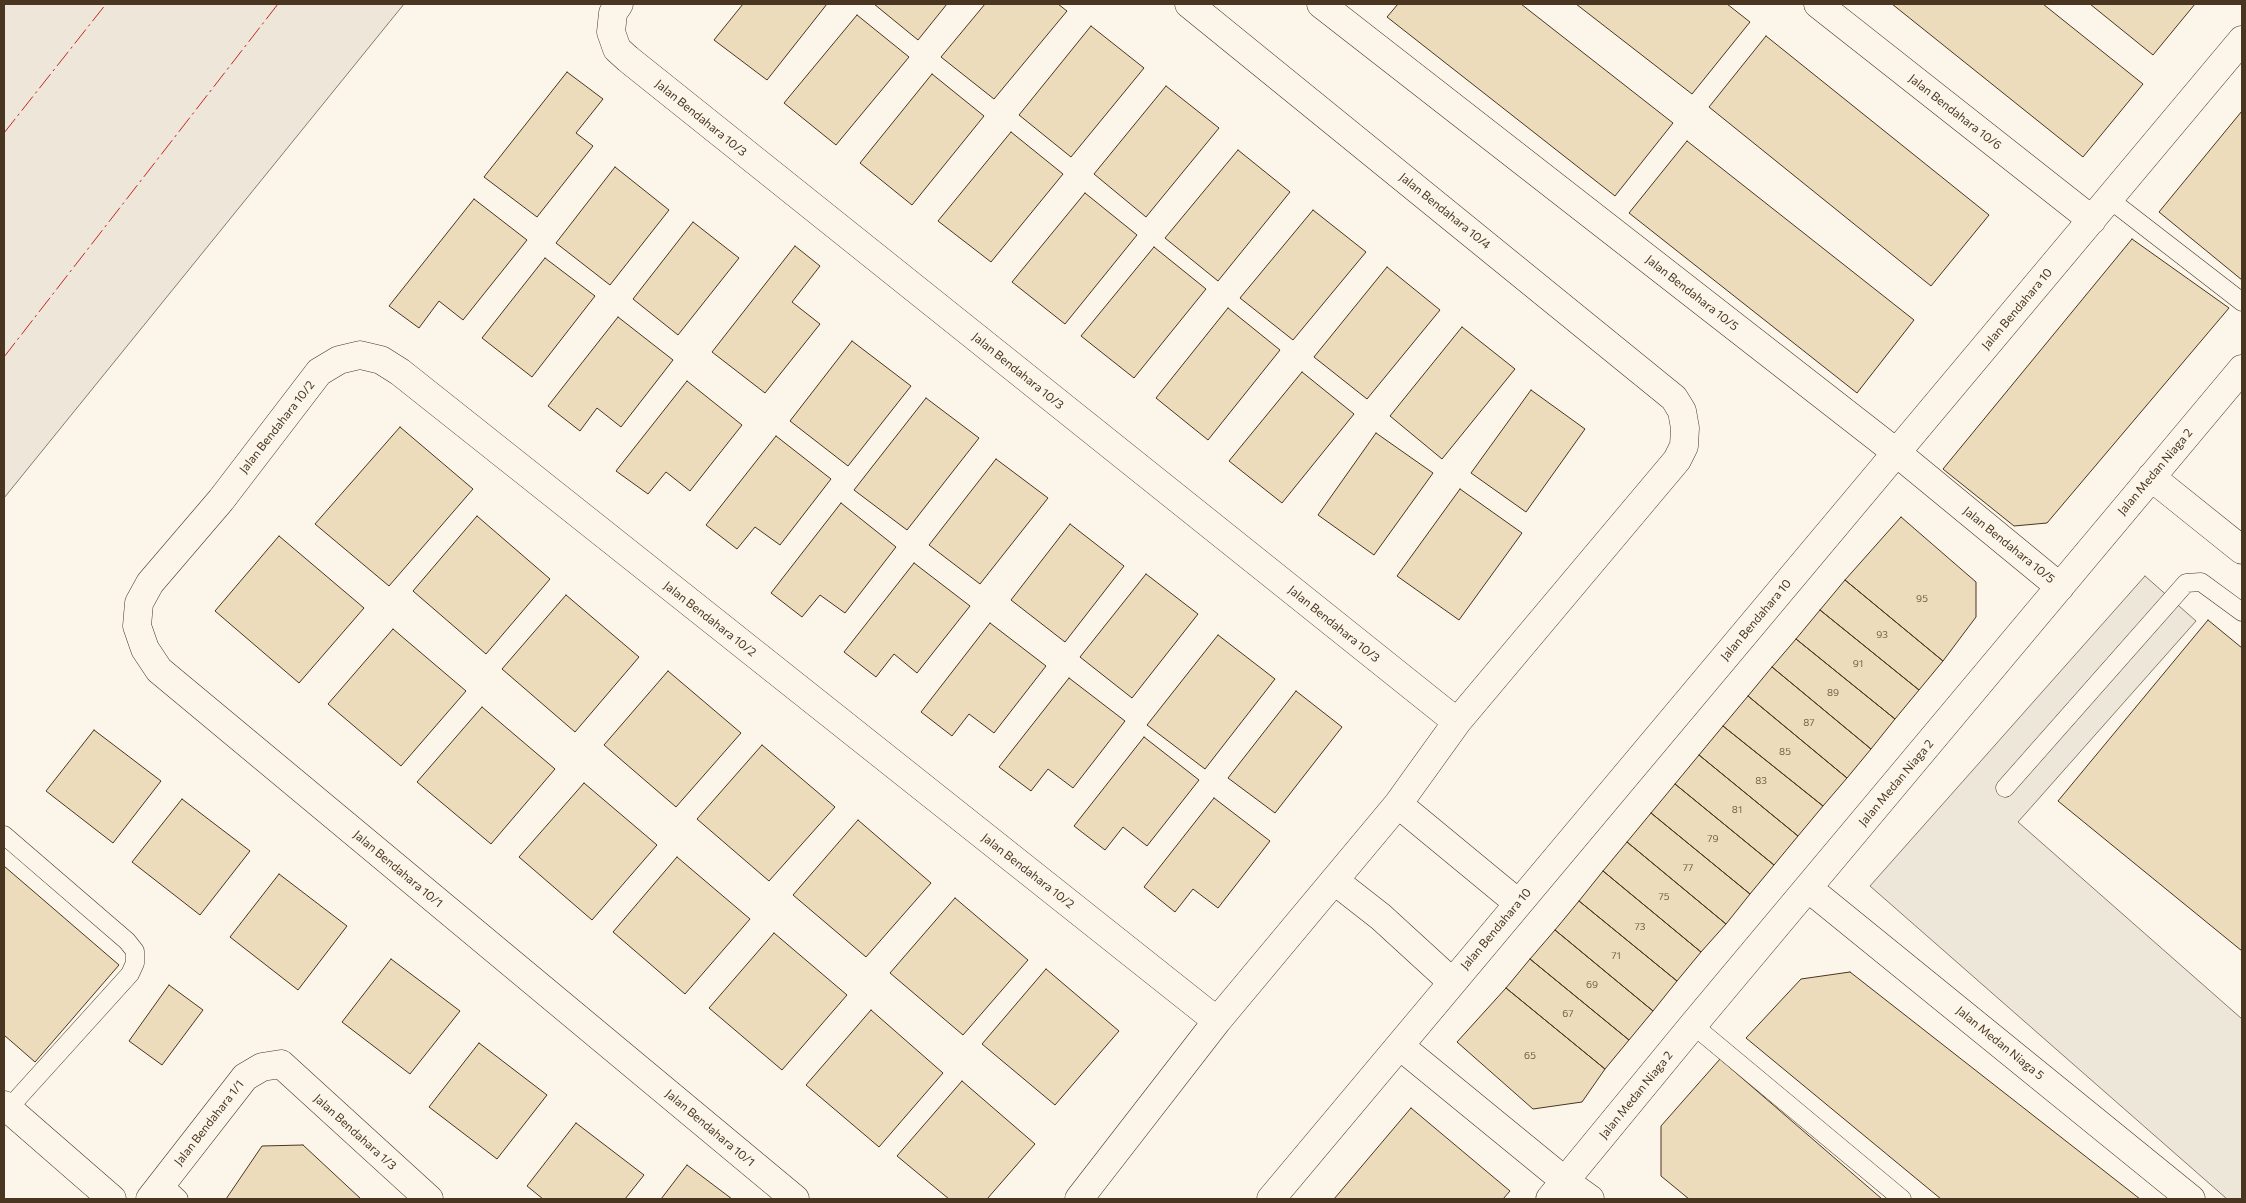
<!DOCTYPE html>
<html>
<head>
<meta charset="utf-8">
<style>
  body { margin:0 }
  #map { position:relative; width:2246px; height:1203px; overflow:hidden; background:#fbf6e9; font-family:Commissioner,sans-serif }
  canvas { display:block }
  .frame { position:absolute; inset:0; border:5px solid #4a3520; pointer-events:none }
</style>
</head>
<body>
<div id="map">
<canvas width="2246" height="1203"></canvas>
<div class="frame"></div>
</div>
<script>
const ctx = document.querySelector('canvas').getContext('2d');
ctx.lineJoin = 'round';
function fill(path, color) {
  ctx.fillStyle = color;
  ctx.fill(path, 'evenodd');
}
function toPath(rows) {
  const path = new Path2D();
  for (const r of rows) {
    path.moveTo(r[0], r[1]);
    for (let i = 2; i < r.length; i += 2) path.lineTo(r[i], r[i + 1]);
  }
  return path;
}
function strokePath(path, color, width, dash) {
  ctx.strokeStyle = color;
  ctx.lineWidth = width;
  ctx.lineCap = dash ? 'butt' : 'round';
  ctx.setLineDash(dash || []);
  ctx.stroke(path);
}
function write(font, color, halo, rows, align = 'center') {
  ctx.font = font + ' Commissioner,sans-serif';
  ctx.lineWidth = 4;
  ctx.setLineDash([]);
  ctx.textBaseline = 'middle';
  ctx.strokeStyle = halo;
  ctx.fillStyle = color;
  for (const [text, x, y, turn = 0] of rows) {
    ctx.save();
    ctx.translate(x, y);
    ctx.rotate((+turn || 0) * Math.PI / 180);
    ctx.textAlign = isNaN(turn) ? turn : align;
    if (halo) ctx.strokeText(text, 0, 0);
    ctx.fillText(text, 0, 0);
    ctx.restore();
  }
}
const green = toPath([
  [4,4,404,4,4,498,4,4]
]);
fill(green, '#ede6d9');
strokePath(green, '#887966', 1);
const parking = toPath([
  [2145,576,2196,621,2018,822,2242,1019,2242,1199,2227,1199,1870,886,2145,576]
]);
fill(parking, '#ede7d9');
strokePath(parking, '#887966', 1);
const building = toPath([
  [743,4,827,4,767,80,714,40,743,4],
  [874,4,947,4,918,40,874,4],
  [985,4,1058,4,1067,11,994,99,941,57,985,4],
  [1398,4,1521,4,1673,123,1615,196,1387,17,1398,4],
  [1576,4,1727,4,1750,22,1692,94,1576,4],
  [1892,4,2043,4,2143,84,2083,157,1892,4],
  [2090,4,2195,4,2153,55,2090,4],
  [857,15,909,57,836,145,784,103,857,15],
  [1091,26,1144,68,1071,157,1019,115,1091,26],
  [1766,36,1989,215,1931,286,1709,107,1766,36],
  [567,72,603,99,576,133,593,146,537,217,484,177,567,72],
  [932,74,984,116,912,205,860,163,932,74],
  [1166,86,1219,128,1146,217,1094,174,1166,86],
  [2242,111,2242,280,2159,212,2242,111],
  [1011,132,1063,174,991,262,938,221,1011,132],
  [1687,141,1914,320,1857,393,1629,213,1687,141],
  [1238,150,1290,192,1218,281,1165,238,1238,150],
  [615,167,669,210,610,285,556,243,615,167],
  [1085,193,1137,235,1065,324,1012,282,1085,193],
  [474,199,527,240,463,320,439,301,419,328,389,306,474,199],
  [1313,210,1366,252,1293,340,1240,298,1313,210],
  [693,222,739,258,678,335,633,299,693,222],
  [2132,239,2229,308,2047,523,2014,526,1943,469,2132,239],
  [795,246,820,266,792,302,820,324,765,393,712,352,795,246],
  [1154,247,1206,289,1134,378,1081,336,1154,247],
  [545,258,595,296,532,377,482,338,545,258],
  [1387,267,1440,310,1367,399,1314,357,1387,267],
  [1228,308,1280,350,1208,440,1156,398,1228,308],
  [618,317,673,360,621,427,597,408,580,431,548,406,618,317],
  [1462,327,1515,369,1442,459,1390,416,1462,327],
  [852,341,911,386,848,466,790,421,852,341],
  [1302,372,1354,414,1282,503,1229,461,1302,372],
  [687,381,742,425,690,491,666,472,648,494,616,471,687,381],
  [1531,390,1585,429,1526,512,1471,473,1531,390],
  [926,398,979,438,907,530,854,490,926,398],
  [400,427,473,489,389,586,315,524,400,427],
  [1376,433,1433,473,1374,555,1318,515,1376,433],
  [776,436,831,479,780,545,755,527,737,549,706,525,776,436],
  [996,459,1048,498,980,584,929,545,996,459],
  [1460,489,1522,533,1459,620,1397,576,1460,489],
  [841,503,896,547,845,613,820,595,802,617,771,593,841,503],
  [477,516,550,579,486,654,413,591,477,516],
  [1901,517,1976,582,1976,617,1943,661,1845,580,1901,517],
  [1070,524,1124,566,1065,642,1011,600,1070,524],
  [279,536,364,608,299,683,215,611,279,536],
  [914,563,970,606,917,673,894,654,876,677,844,652,914,563],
  [1146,574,1198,614,1132,698,1080,657,1146,574],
  [1845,580,1943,661,1919,690,1820,610,1845,580],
  [566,595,639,657,575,732,502,669,566,595],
  [1820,610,1919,690,1895,719,1796,639,1820,610],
  [2208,620,2242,648,2242,951,2058,801,2208,620],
  [990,623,1046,666,994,733,969,714,952,736,921,712,990,623],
  [393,629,466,691,401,766,328,704,393,629],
  [1218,635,1275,679,1205,769,1147,725,1218,635],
  [1796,639,1895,719,1871,749,1772,667,1796,639],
  [1772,667,1871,749,1847,778,1748,696,1772,667],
  [668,671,741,733,676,807,604,745,668,671],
  [1069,678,1125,721,1073,788,1048,769,1031,791,999,767,1069,678],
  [1296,691,1342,727,1275,813,1228,778,1296,691],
  [1748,696,1847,778,1823,806,1723,726,1748,696],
  [482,707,555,769,491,844,417,782,482,707],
  [1723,726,1823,806,1798,836,1699,755,1723,726],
  [94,730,161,781,113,843,46,791,94,730],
  [1144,737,1199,780,1147,846,1123,827,1105,850,1074,826,1144,737],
  [762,745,835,807,769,881,697,819,762,745],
  [1699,755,1798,836,1774,865,1675,784,1699,755],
  [584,783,657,845,592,920,519,857,584,783],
  [1675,784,1774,865,1750,894,1651,813,1675,784],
  [1214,798,1270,841,1218,908,1193,889,1175,912,1144,887,1214,798],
  [182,799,250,851,200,915,132,862,182,799],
  [1651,813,1750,894,1726,924,1627,842,1651,813],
  [858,820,931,883,866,957,793,895,858,820],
  [1627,842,1726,924,1701,952,1603,871,1627,842],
  [677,857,750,919,685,994,613,932,677,857],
  [4,866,119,965,35,1062,4,1035,4,866],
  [1603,871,1701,952,1677,981,1579,901,1603,871],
  [279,874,347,926,298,990,230,937,279,874],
  [955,898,1028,960,963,1035,890,973,955,898],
  [1579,901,1677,981,1653,1011,1555,930,1579,901],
  [1555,930,1653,1011,1629,1040,1530,959,1555,930],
  [774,933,847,995,782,1070,709,1008,774,933],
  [391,959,460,1011,410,1074,342,1022,391,959],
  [1530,959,1629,1040,1605,1069,1506,988,1530,959],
  [1046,969,1119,1031,1055,1105,982,1044,1046,969],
  [1850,972,2140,1199,1941,1199,1746,1038,1801,979,1850,972],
  [169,985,203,1010,162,1065,129,1041,169,985],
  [1506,988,1605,1069,1582,1102,1533,1109,1457,1042,1506,988],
  [871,1010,943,1073,879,1147,806,1085,871,1010],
  [479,1043,547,1095,497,1159,429,1107,479,1043],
  [1720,1059,1882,1199,1689,1199,1661,1176,1661,1126,1720,1059],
  [962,1081,1035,1144,987,1199,949,1199,897,1156,962,1081],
  [1411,1108,1510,1191,1503,1199,1334,1199,1411,1108],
  [576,1123,644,1175,625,1199,543,1199,527,1186,576,1123],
  [303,1145,361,1199,226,1199,262,1146,303,1145],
  [687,1165,732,1199,661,1199,687,1165]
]);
fill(building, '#ecdcbc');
strokePath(building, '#4a3520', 1);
const lane = toPath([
  [2109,199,2242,302],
  [2005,788,2186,583,2201,582,2242,612],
  [4,835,127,941,135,951,135,963,130,974,8,1109],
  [1693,1025,1902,1199],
  [162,1183,179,1199]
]);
const street = toPath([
  [619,4,613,13,611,32,617,49,628,59,1457,722],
  [1321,4,1897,453,2060,587],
  [1818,4,2092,220],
  [2151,477,2242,550],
  [1398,804,1518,903],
  [1335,881,1381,917,1452,982],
  [1808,888,2191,1199],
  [1400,1046,1565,1181,1590,1199],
  [4,1105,112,1199],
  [150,1199,245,1077,262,1067,281,1064,429,1199],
  [795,1199,159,670,145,649,137,626,139,603,150,583,221,500,319,372,339,360,360,355,381,360,400,372,1217,1021],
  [1079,1199,1217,1021,1398,804,1457,722,1677,460,1684,446,1685,428,1682,411,1674,398,1189,4],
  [1271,1199,2242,40],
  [1550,1199,1693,1025,2242,369]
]);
strokePath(lane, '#4a3520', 19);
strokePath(street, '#4a3520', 29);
strokePath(lane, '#fbf6e9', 18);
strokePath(street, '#fbf6e9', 28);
strokePath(toPath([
  [4,133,106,4],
  [4,357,278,4]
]), '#c62828', 1, [18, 4, 2.5, 4]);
write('10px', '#725f47', null, [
  ["95",1922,599],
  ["93",1882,635],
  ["91",1858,664],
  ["89",1833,693],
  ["87",1809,723],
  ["85",1785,752],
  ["83",1761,781],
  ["81",1737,810],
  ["79",1713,839],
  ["77",1688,868],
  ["75",1664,897],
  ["73",1640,927],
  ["71",1616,956],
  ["69",1592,985],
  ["67",1568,1014],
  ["65",1530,1056]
]);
write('12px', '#4a3520', '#fbf6e9', [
  ["Jalan Bendahara 10/6",1955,112,38],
  ["Jalan Bendahara 10/3",701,118,39],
  ["Jalan Bendahara 10/4",1445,211,39],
  ["Jalan Bendahara 10/5",1692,293,38],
  ["Jalan Bendahara 10",2017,309,-50],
  ["Jalan Bendahara 10/3",1018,371,39],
  ["Jalan Bendahara 10/2",277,427,-52],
  ["Jalan Medan Niaga 2",2155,472,-50],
  ["Jalan Bendahara 10/5",2009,545,39],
  ["Jalan Bendahara 10/2",710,619,38],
  ["Jalan Bendahara 10",1756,620,-50],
  ["Jalan Bendahara 10/3",1334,624,39],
  ["Jalan Medan Niaga 2",1896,783,-50],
  ["Jalan Bendahara 10/1",398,869,40],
  ["Jalan Bendahara 10/2",1028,871,38],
  ["Jalan Bendahara 10",1496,929,-50],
  ["Jalan Medan Niaga 5",2000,1043,39],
  ["Jalan Medan Niaga 2",1636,1095,-51],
  ["Jalan Bendahara 1/1",209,1123,-52],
  ["Jalan Bendahara 10/1",710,1128,40],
  ["Jalan Bendahara 1/3",355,1132,42]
]);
</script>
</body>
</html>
